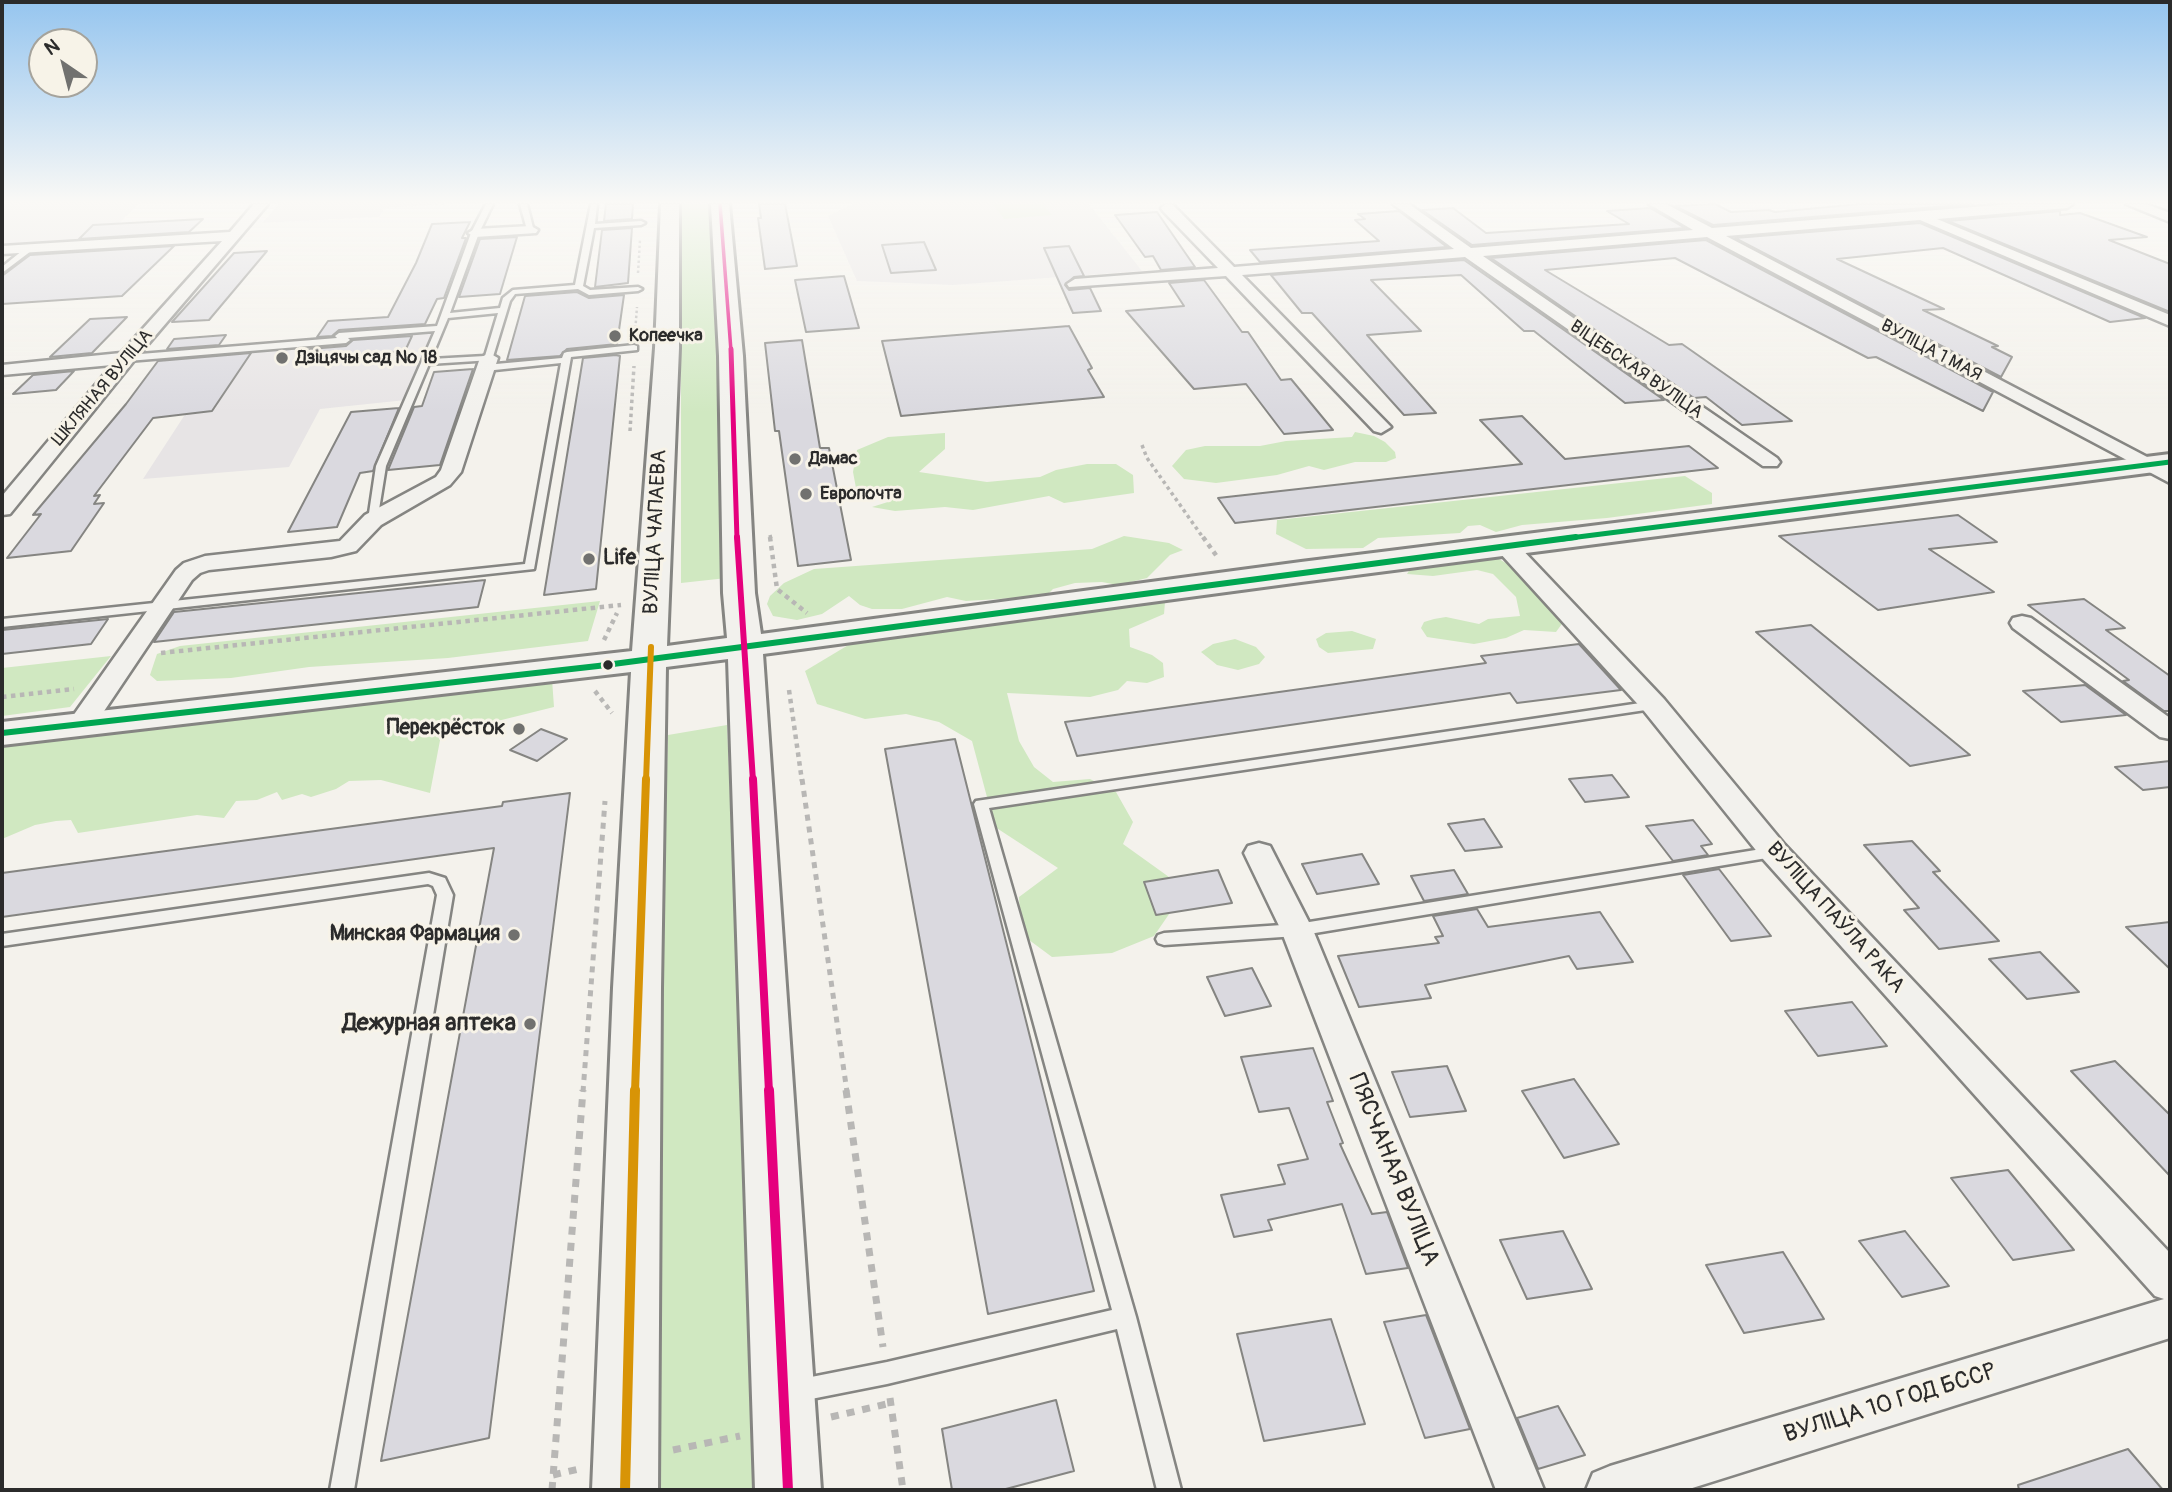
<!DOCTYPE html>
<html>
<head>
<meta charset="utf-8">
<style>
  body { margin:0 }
  #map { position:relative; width:2172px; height:1492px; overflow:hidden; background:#f4f2ec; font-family:Pangolin,sans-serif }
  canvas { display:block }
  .frame { position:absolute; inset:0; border:4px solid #2b2b2b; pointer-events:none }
  .north { position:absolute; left:28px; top:28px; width:70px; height:70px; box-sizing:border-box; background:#f7f3e8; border:2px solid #a5a39c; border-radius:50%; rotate:325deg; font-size:19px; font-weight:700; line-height:28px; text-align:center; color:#2b2b2b }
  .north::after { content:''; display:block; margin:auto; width:24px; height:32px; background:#71716f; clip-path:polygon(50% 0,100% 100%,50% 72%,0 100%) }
</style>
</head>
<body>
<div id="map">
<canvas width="2172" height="1492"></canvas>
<div class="frame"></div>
<div class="north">N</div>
</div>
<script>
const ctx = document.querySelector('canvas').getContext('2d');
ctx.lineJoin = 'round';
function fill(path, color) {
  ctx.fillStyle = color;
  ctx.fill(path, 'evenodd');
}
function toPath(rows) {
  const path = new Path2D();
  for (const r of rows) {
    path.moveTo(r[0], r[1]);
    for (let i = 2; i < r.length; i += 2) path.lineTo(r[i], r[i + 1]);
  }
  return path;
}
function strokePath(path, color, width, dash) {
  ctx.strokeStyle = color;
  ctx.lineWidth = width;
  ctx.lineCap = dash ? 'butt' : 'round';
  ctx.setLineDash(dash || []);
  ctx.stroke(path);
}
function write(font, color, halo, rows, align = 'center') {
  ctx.font = font + ' Pangolin,sans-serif';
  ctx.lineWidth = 6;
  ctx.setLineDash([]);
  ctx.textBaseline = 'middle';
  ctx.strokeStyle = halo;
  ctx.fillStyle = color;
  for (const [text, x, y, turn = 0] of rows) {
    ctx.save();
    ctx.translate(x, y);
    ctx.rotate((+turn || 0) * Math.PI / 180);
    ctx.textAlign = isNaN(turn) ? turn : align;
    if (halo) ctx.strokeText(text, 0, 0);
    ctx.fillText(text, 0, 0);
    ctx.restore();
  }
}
fill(toPath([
  [2,204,138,204,101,242,2,247],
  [279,204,444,204,385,208,379,217,262,223],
  [852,204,1089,204,1142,271,953,285,857,281,828,216],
  [436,329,406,400,320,409,289,467,143,479,229,347]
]), '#e7e4e5');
fill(toPath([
  [681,204,715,204,736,577,681,583],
  [993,204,1043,204,1052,215,1004,219],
  [1355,432,1374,436,1385,442,1395,452,1396,458,1386,462,1355,462,1324,470,1309,466,1277,475,1216,483,1184,479,1172,466,1186,450,1205,446,1260,446,1286,441,1352,437],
  [945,433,945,449,919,472,987,482,1040,477,1056,470,1087,464,1116,464,1133,475,1134,493,1064,503,1049,496,973,510,945,507,895,511,872,507,891,501,882,491,856,488,853,472,857,450,888,437],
  [1685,476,1712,493,1712,504,1607,518,1522,525,1496,532,1480,525,1468,526,1460,533,1378,538,1363,548,1306,549,1276,534,1277,520],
  [1124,536,1169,543,1183,550,1170,555,1147,578,1118,585,1102,582,1075,583,1053,589,1046,596,966,601,947,597,902,609,872,609,860,605,849,596,822,614,797,620,773,616,767,604,770,596,784,583,814,569,1092,549],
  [1468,556,1499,559,1511,566,1564,621,1556,632,1524,630,1506,638,1474,644,1427,637,1421,628,1424,622,1434,619,1446,617,1479,624,1488,619,1520,616,1516,597,1493,574,1477,570,1433,576,1407,574,1412,566],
  [600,601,588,641,448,658,309,667,231,678,157,681,150,675,157,654,180,646],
  [1165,602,1164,614,1129,629,1130,647,1152,655,1163,663,1164,677,1147,683,1127,681,1118,690,1090,697,1007,693,1019,741,1034,767,1053,782,1090,779,1116,792,1133,822,1123,844,1169,877,1176,904,1154,936,1112,953,1052,957,1021,934,1019,897,1058,868,995,827,972,741,939,722,906,714,865,719,817,704,805,671,855,641,1087,606],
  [1352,631,1376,639,1373,649,1328,653,1319,647,1316,639,1326,633],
  [1235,639,1256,647,1265,657,1259,664,1238,670,1217,665,1201,652,1213,644],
  [111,656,70,707,2,716,2,668],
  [552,679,554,707,441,735,430,793,381,780,349,781,336,789,311,797,302,794,282,800,277,792,257,800,236,801,224,818,197,815,78,833,71,820,56,821,35,825,2,839,2,746],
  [727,725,759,1490,646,1490,668,735]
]), '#d0e8c1');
const building = toPath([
  [606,204,633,204,632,219,604,221,606,204],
  [759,204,785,204,797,266,765,269,758,218,761,218,759,204],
  [1715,204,1731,212,1769,210,1775,212,1860,204,1973,204,1713,225,1675,206,1715,204],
  [1453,208,1486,233,1629,224,1607,211,1650,208,1685,228,1472,245,1422,210,1453,208],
  [1399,211,1447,247,1260,262,1250,250,1379,241,1355,220,1365,219,1358,214,1399,211],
  [2060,211,2060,215,2080,213,2147,237,2109,240,2170,264,2170,312,1948,221,2060,211],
  [1157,212,1195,267,1161,270,1153,256,1145,257,1115,215,1157,212],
  [203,219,189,232,79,239,93,225,203,219],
  [470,222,462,238,466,238,444,298,437,299,425,324,339,330,332,336,317,337,328,321,388,317,416,263,432,224,470,222],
  [1920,223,2145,318,2110,322,1943,248,1837,259,1944,309,1923,310,1998,346,1992,347,2012,357,2001,377,1735,238,1920,223],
  [632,228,628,283,595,287,602,230,632,228],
  [517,237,500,294,459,297,480,239,517,237],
  [1706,240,1993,392,1983,411,1876,357,1868,358,1675,258,1545,270,1669,345,1682,344,1792,421,1742,425,1706,397,1694,398,1491,258,1706,240],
  [924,242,936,270,891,273,882,245,924,242],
  [174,246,122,296,2,304,2,276,30,255,174,246],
  [1069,246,1084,276,1074,277,1065,285,1069,290,1090,288,1101,311,1073,313,1044,248,1069,246],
  [267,251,209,320,172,322,234,253,267,251],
  [1464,260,1664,400,1625,403,1534,331,1524,331,1461,275,1371,280,1421,331,1367,335,1436,413,1404,415,1312,313,1302,313,1271,275,1464,260],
  [844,276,859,328,806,332,795,280,844,276],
  [1204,280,1242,332,1248,332,1281,380,1291,379,1333,430,1284,434,1246,384,1194,389,1126,311,1184,306,1169,283,1204,280],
  [577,292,589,298,624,295,617,344,567,349,560,356,507,360,525,296,577,292],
  [127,317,92,353,50,357,90,319,127,317],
  [1069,326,1092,368,1088,370,1104,397,901,416,882,341,1069,326],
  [226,335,219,345,167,349,174,339,226,335],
  [412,336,405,351,302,360,310,349,346,346,353,340,412,336],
  [802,340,820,448,829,448,851,560,798,566,779,431,775,431,765,343,802,340],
  [251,353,212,411,153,418,94,496,100,495,94,504,104,503,71,551,7,558,41,514,33,515,126,404,158,361,251,353],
  [616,355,620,356,596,589,544,595,583,358,616,355],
  [473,369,440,465,388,470,414,407,422,406,434,372,473,369],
  [74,371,56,390,13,394,33,375,74,371],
  [399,408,373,471,360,473,337,527,288,532,351,412,399,408],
  [1522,416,1565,459,1689,446,1718,468,1235,523,1218,498,1522,464,1480,420,1522,416],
  [1958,515,1997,542,1929,549,1994,592,1878,610,1779,536,1958,515],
  [485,580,478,607,154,642,174,612,485,580],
  [2084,599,2125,628,2106,630,2170,676,2170,711,2164,711,2123,681,2129,680,2028,605,2084,599],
  [108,619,91,644,2,654,2,630,108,619],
  [1811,625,1970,755,1910,766,1756,632,1811,625],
  [1579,644,1621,690,1517,703,1510,693,1077,756,1065,722,1486,663,1481,656,1579,644],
  [2085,685,2126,715,2061,722,2023,691,2085,685],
  [541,729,567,739,537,761,510,750,541,729],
  [955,739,1094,1291,988,1314,885,749,955,739],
  [2170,761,2170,787,2143,790,2115,767,2170,761],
  [1612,775,1629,797,1585,802,1569,779,1612,775],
  [570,793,489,1438,381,1461,494,848,2,917,2,873,502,806,503,802,570,793],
  [1484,819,1502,847,1465,851,1448,824,1484,819],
  [1693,820,1712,844,1701,846,1708,855,1673,861,1646,826,1693,820],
  [1912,841,1940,871,1933,872,1999,941,1939,949,1904,910,1919,908,1864,845,1912,841],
  [1362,854,1379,884,1317,894,1302,864,1362,854],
  [1719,869,1771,936,1731,941,1683,875,1719,869],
  [1218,870,1232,903,1156,915,1144,882,1218,870],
  [1454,870,1468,894,1424,901,1411,876,1454,870],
  [1477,909,1488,927,1600,912,1633,962,1577,969,1569,956,1425,985,1431,998,1359,1007,1338,956,1439,943,1435,937,1443,936,1433,916,1477,909],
  [2170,922,2170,969,2126,927,2170,922],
  [2040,952,2079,992,2027,999,1989,959,2040,952],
  [1252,968,1271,1006,1225,1016,1207,977,1252,968],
  [1852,1002,1887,1046,1818,1056,1785,1011,1852,1002],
  [1313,1048,1333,1101,1327,1102,1343,1143,1340,1144,1372,1214,1387,1212,1408,1268,1366,1274,1342,1204,1268,1220,1272,1230,1234,1237,1221,1195,1285,1184,1278,1165,1308,1159,1289,1108,1259,1112,1241,1057,1313,1048],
  [2115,1061,2170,1115,2170,1176,2071,1071,2115,1061],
  [1447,1066,1466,1111,1410,1117,1392,1072,1447,1066],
  [1574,1079,1619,1144,1564,1158,1522,1091,1574,1079],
  [2008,1170,2074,1250,2013,1260,1951,1178,2008,1170],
  [1563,1231,1592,1289,1527,1299,1500,1240,1563,1231],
  [1905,1231,1949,1286,1902,1297,1859,1241,1905,1231],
  [1783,1252,1824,1319,1744,1333,1706,1265,1783,1252],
  [1426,1315,1470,1429,1425,1438,1384,1322,1426,1315],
  [1331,1319,1365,1424,1264,1441,1237,1334,1331,1319],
  [1056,1400,1074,1471,1002,1490,952,1490,942,1429,1056,1400],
  [1558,1406,1585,1455,1538,1469,1517,1418,1558,1406],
  [2128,1449,2163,1490,2019,1490,2018,1485,2128,1449]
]);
fill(building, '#dad9df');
strokePath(building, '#858582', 2);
const lane = toPath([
  [486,204,493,204,479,233,450,313,500,308,503,298,513,290,575,285,591,204,597,204,595,224,641,221,645,223,641,225,594,228,583,286,590,290,638,287,642,289,638,291,589,295,578,289,515,294,510,301,492,360,429,364,386,466,377,522,369,522,368,520,376,466,435,331,348,338,350,340,346,343,128,361,124,358,128,355,337,338,335,336,339,333,437,326,471,233,486,204],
  [498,313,485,356,431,359,448,318,498,313],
  [520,204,527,204,534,232,527,230,520,204],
  [28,246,35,248,2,273,2,267,28,246],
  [634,345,637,346,637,350,571,357,534,569,2,627,2,619,525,564,561,363,485,371,481,368,485,365,562,358,564,353,567,352,634,345],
  [1654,701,1659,702,1661,705,1659,708,989,808,1136,1317,1181,1490,1157,1490,1117,1329,887,1384,796,1402,788,1399,785,1391,788,1383,796,1380,887,1362,1112,1310,974,804,976,801,1654,701],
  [1774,847,1779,848,1782,852,1779,856,1297,936,1164,945,1158,943,1156,939,1158,935,1164,933,1297,924,1774,847],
  [429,873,445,878,453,895,354,1490,330,1490,437,895,433,886,428,884,2,946,2,934,429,873]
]);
const street = toPath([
  [254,204,268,204,137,357,10,514,2,515,2,496,112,365,2,375,2,365,121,353,222,241,2,254,2,246,230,232,254,204],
  [1166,204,1173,205,1234,267,1454,249,1393,204,1409,204,1471,248,1693,230,1649,204,1666,204,1712,228,2011,204,2073,204,2067,208,1937,219,2170,315,2170,326,1920,220,1726,236,2170,469,2170,483,1707,237,1483,256,1777,458,1780,462,1777,466,1763,466,1465,257,1242,275,1391,427,1381,433,1374,431,1226,276,1069,287,1067,284,1075,279,1218,268,1163,211,1161,208,1166,204],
  [2126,204,2146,204,2170,213,2170,222,2126,204],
  [531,226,538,230,536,233,475,237,468,233,475,229,531,226],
  [489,353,498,358,461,472,450,485,381,525,356,551,331,557,209,570,200,573,192,580,92,729,82,731,72,729,68,723,176,570,184,563,205,556,340,541,365,515,436,477,441,470,480,358,489,353],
  [1507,540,1515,542,1664,699,1785,845,2170,1253,2170,1338,1686,1490,1586,1490,1593,1473,1610,1466,2164,1299,2155,1296,1763,859,1644,711,1499,552,1496,547,1499,542,1507,540],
  [2022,616,2031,618,2170,718,2170,739,2160,737,2013,628,2010,623,2013,618,2022,616],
  [1259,843,1270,846,1313,930,1544,1490,1496,1490,1281,930,1244,853,1248,846,1259,843]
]);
const secondary = toPath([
  [661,204,679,204,679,348,667,646,727,638,723,593,719,356,711,204,729,204,743,356,755,593,761,634,1301,562,2170,454,2170,470,1301,582,763,654,821,1490,755,1490,728,659,666,667,661,988,658,1490,592,1490,613,988,631,672,2,745,2,722,632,651,655,348,661,204]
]);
strokePath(lane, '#858582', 5);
strokePath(street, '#858582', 5);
strokePath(secondary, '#858582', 6);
strokePath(toPath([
  [638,273,640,240],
  [635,333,637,307]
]), '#b8b7b5', 2.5, [2.5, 2.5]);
strokePath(toPath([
  [630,431,634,366],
  [1142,445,1147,458,1204,539],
  [770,535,771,539]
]), '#b8b7b5', 3.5, [3.5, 3.5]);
strokePath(toPath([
  [770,537,777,589,807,613],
  [1203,537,1218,558],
  [604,640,617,613],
  [161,653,621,605],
  [789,690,802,781],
  [595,691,612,713],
  [2,697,74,689]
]), '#b8b7b5', 4.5, [4.5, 4.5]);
strokePath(toPath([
  [802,779,847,1092],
  [583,1092,605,801]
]), '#b8b7b5', 5, [6, 6]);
strokePath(toPath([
  [846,1090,883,1347],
  [890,1398,903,1490],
  [831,1417,891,1403],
  [673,1450,740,1436],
  [553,1475,579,1469],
  [552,1490,583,1090]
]), '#b8b7b5', 7, [8, 8]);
fill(lane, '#f2f1ed');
fill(street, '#f2f1ed');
fill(secondary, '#f2f1ed');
strokePath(toPath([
  [1562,539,2170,462]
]), '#00a651', 5);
strokePath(toPath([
  [2,733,598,666,1576,537]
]), '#00a651', 6);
strokePath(toPath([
  [646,781,651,647]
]), '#d89406', 6);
strokePath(toPath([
  [635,1092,646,779]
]), '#d89406', 8);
strokePath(toPath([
  [625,1490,635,1090]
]), '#d89406', 10);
strokePath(toPath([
  [720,204,731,351]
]), '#e5007d', 3.5);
strokePath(toPath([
  [731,349,737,539]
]), '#e5007d', 5);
strokePath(toPath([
  [737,537,753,781]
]), '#e5007d', 6);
strokePath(toPath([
  [753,779,769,1092]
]), '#e5007d', 8);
strokePath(toPath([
  [769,1090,788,1490]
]), '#e5007d', 10);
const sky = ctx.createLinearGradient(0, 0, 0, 413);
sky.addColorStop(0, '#95c5ef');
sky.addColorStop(0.49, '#faf9f6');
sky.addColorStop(1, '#faf9f600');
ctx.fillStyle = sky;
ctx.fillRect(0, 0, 2172, 413);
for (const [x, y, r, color] of [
  [615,336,7,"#71716f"],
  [282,358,7,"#71716f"],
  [795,459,7,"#71716f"],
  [806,494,7,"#71716f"],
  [589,559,7,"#71716f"],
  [608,665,6,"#2b2b2b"],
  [519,729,7,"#71716f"],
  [514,935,7,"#71716f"],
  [530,1024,7,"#71716f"]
]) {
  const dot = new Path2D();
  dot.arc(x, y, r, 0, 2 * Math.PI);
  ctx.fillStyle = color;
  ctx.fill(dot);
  strokePath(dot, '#f7f3e8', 2.5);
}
write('bold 18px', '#2b2b2b', '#f7f3e8', [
  ["Копеечка",629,336],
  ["Дзіцячы сад № 18",296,358],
  ["Дамас",809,459],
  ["Европочта",820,494]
], 'left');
write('18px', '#2b2b2b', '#f7f3e8', [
  ["ВУЛІЦА 1 МАЯ",1931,351,28],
  ["ВІЦЕБСКАЯ ВУЛІЦА",1636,370,35],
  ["ШКЛЯНАЯ ВУЛІЦА",103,388,-50]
]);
write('21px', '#2b2b2b', '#f7f3e8', [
  ["ВУЛІЦА ЧАПАЕВА",656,532,-87],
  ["ВУЛІЦА ПАЎЛА РАКА",1835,918,48]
]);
write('bold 21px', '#2b2b2b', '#f7f3e8', [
  ["Life",603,559,"left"],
  ["Перекрёсток",505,729],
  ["Минская Фармация",500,935]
], 'right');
write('bold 24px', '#2b2b2b', '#f7f3e8', [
  ["Дежурная аптека",516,1024]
], 'right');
write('24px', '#2b2b2b', '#f7f3e8', [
  ["ПЯСЧАНАЯ ВУЛІЦА",1393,1170,68],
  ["ВУЛІЦА 10 ГОД БССР",1890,1404,-17]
]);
</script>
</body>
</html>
